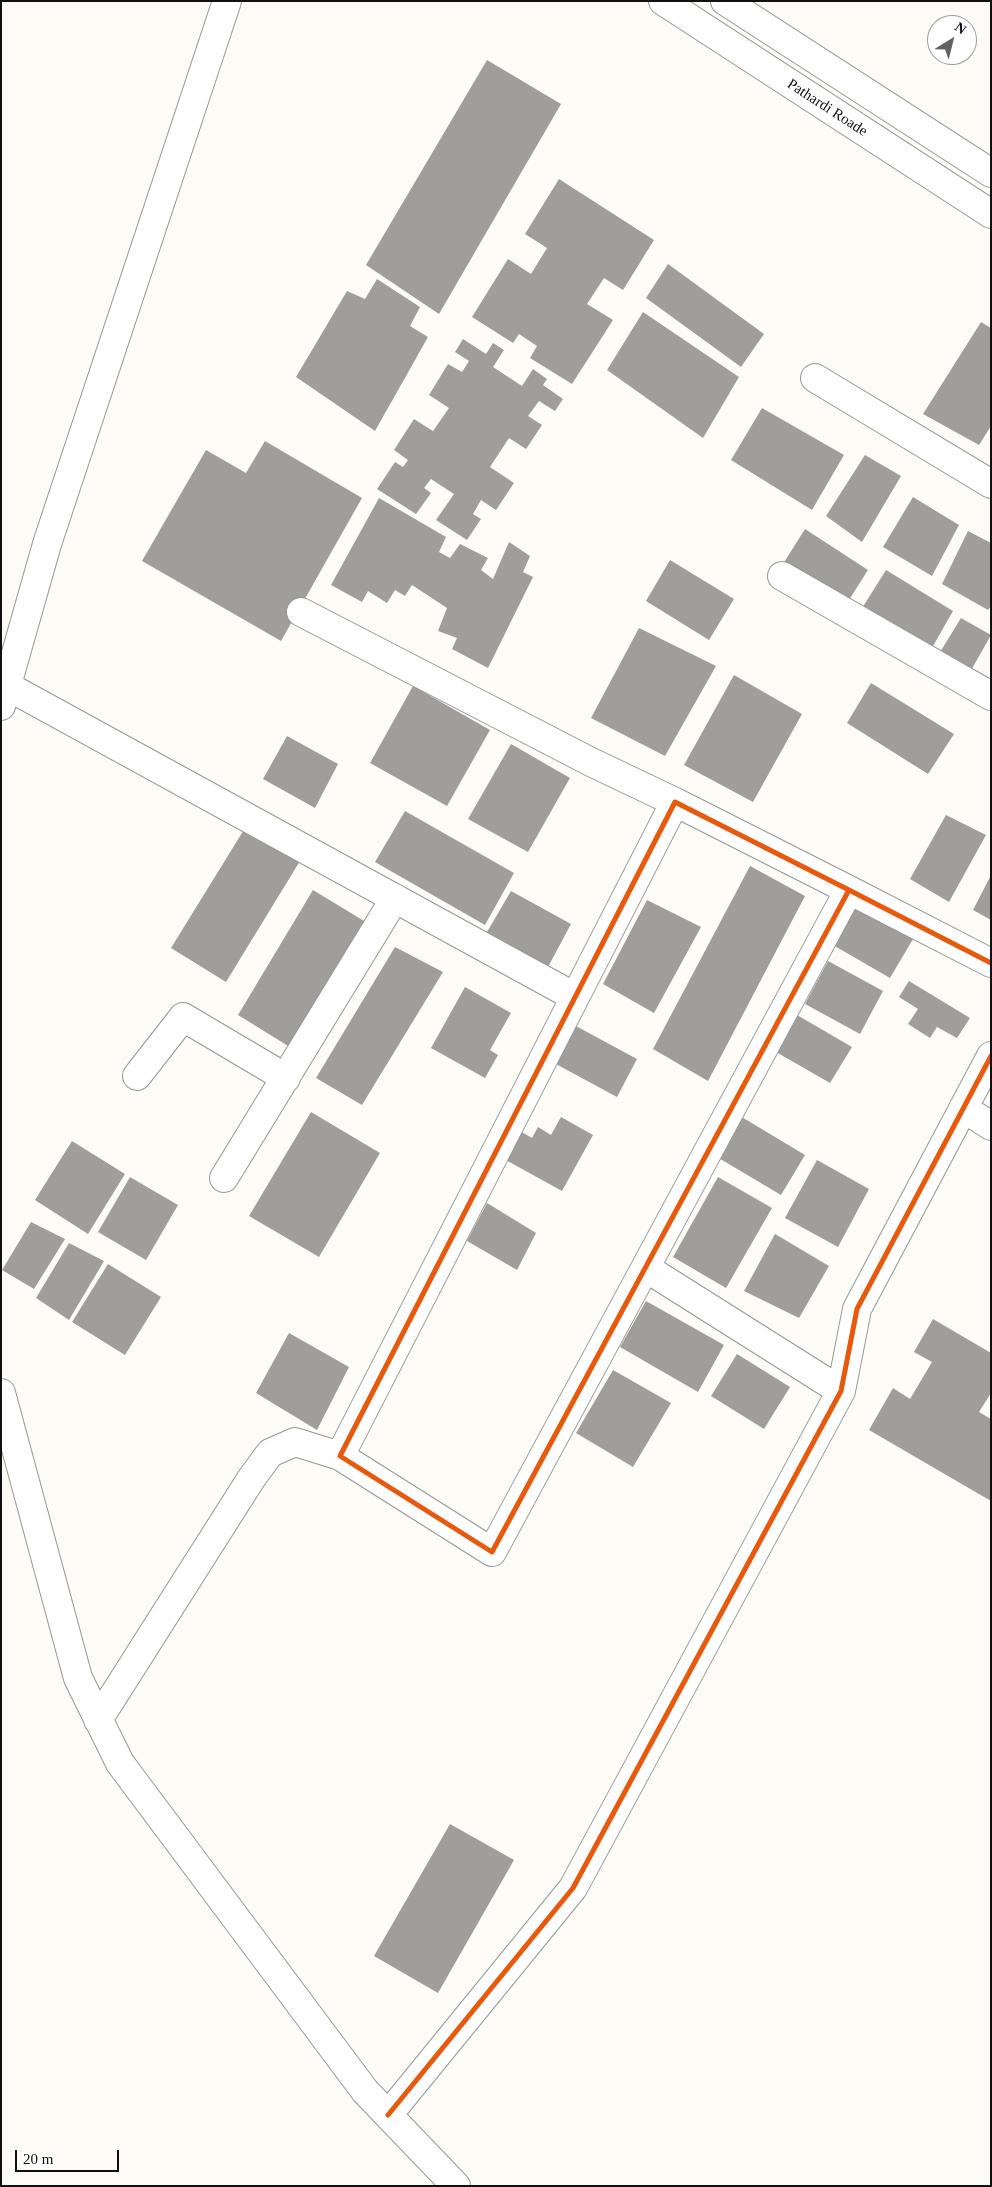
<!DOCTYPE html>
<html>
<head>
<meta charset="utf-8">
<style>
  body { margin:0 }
  #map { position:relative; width:992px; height:2187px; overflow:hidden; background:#fcfbf6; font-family:"Times New Roman",serif }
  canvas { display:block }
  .frame { position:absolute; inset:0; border:2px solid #101010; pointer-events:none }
  .north { position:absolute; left:927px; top:15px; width:50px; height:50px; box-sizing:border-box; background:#fff; border:1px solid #9f9f9f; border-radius:50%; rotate:36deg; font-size:14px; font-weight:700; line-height:20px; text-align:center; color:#101010 }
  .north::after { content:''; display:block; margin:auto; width:18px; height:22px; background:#636260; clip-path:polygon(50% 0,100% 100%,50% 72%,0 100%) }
  .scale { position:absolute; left:15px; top:2150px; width:104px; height:22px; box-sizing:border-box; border:2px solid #101010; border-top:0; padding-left:6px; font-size:15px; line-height:18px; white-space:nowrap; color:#101010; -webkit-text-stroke:4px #fff; paint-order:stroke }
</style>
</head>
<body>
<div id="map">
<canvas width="992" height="2187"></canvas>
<div class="frame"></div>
<div class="north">N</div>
<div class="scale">20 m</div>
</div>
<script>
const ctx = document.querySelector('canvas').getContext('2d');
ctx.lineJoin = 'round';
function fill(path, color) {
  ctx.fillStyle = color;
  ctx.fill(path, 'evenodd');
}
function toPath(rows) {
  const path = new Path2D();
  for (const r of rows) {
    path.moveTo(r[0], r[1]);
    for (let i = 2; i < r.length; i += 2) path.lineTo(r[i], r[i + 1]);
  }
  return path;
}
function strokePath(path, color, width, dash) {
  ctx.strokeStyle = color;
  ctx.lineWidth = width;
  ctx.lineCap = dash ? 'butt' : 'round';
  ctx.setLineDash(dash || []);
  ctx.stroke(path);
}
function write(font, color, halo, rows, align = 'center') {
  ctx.font = font + ' "Times New Roman",serif';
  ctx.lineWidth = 5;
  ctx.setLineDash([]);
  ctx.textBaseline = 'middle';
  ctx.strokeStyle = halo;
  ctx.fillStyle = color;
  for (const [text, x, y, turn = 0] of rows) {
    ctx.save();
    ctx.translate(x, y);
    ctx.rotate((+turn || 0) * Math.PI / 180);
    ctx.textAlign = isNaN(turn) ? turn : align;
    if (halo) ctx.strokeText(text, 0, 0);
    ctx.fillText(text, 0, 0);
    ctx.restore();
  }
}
fill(toPath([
  [487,60,561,104,439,314,366,265],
  [559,179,654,240,623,290,604,278,587,304,613,320,572,384,530,358,537,346,519,334,513,343,472,317,508,259,531,274,547,248,525,234],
  [668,264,764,334,741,367,646,298],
  [377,279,420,307,410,326,428,337,375,431,296,377,347,291,365,299],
  [643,312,739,377,703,438,607,370],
  [981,322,991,328,991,426,979,445,923,414],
  [463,339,486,354,493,343,504,350,493,367,522,386,533,369,547,379,543,385,563,399,555,411,539,401,528,416,542,425,526,449,509,438,490,467,514,483,496,510,481,500,473,514,481,519,467,540,436,520,454,494,431,479,424,488,431,493,416,514,377,489,395,462,403,467,408,460,394,450,414,419,433,431,449,408,429,395,448,364,462,372,469,361,455,352],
  [762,408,844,455,812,510,731,460],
  [265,441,362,498,281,641,142,561,206,450,246,473],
  [865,455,901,476,862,542,826,516],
  [913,497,959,525,932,576,883,547],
  [379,498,446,537,439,552,450,558,460,544,488,558,481,570,493,579,509,542,530,556,523,572,533,577,488,668,452,649,457,638,438,631,447,608,412,585,405,596,395,590,387,603,368,591,362,602,331,585],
  [805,529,868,570,847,603,783,564],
  [968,531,991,543,991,606,988,610,942,584],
  [670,560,734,599,709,640,646,601],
  [886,570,953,611,929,653,859,613],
  [961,618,991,635,969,674,937,657],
  [639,628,716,666,665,756,591,718],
  [734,675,802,714,753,802,684,765],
  [871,683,954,734,928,774,847,723],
  [413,686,490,730,447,806,370,763],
  [287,736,338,764,315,808,263,779],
  [511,744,570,778,528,852,468,819],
  [405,811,514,873,485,925,375,862],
  [946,815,986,835,949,902,910,879],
  [245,828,300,861,226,982,171,948],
  [750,866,805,896,708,1081,653,1049],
  [991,875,991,920,973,910],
  [313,890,369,924,293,1049,238,1015],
  [511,891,571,924,548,967,487,932],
  [647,900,701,927,654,1013,603,984],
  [854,907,913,939,890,978,833,945],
  [395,947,443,972,362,1105,316,1078],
  [828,961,883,991,860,1034,805,1004],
  [909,981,970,1018,957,1038,937,1027,930,1038,908,1024,918,1009,899,997],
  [465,987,511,1013,490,1050,498,1055,485,1078,431,1048],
  [797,1015,852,1047,830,1083,776,1052],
  [574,1025,637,1059,617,1097,554,1063],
  [311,1112,380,1153,319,1257,249,1216],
  [740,1116,805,1155,781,1195,717,1157],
  [561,1117,593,1135,562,1191,504,1159,520,1131,532,1138,538,1127,551,1135],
  [72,1141,125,1174,88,1234,35,1200],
  [817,1160,869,1189,838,1247,785,1218],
  [130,1177,178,1205,146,1260,98,1232],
  [718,1177,772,1208,726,1288,673,1257],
  [487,1203,536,1233,517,1270,467,1241],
  [31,1222,65,1239,34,1289,2,1270],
  [775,1234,829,1266,799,1318,744,1291],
  [69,1243,104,1261,69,1320,36,1298],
  [108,1264,161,1297,125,1355,72,1322],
  [646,1301,724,1345,698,1392,620,1347],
  [933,1319,991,1353,991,1393,979,1412,991,1419,991,1501,869,1430,893,1388,910,1399,932,1362,914,1352],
  [289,1333,349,1367,317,1430,256,1393],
  [737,1354,790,1387,764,1429,711,1396],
  [613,1370,671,1403,633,1467,576,1433],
  [450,1824,514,1860,438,1993,374,1956]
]), '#a09e9b');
const minor = toPath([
  [663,1,991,214],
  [725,1,991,173],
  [815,378,991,484],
  [782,576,991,696],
  [301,612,591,762,675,802],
  [7,686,575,997],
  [1,706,47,544,227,1],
  [849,890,492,1552,340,1456,675,802,849,890,991,963],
  [137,1076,183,1017,286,1078],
  [963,1108,991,1126],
  [224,1178,395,898],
  [646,1268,841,1391],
  [1,1393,78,1678,120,1763,365,2091,456,2186],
  [98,1720,251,1479,270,1453,295,1442,340,1456],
  [388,2115,573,1888,841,1391,857,1309,991,1056]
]);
strokePath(minor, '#969694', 30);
strokePath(minor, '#fffefe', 28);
strokePath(toPath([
  [849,890,492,1552,340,1456,675,802,849,890,991,963],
  [388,2115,573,1888,841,1391,857,1309,991,1056]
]), '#e8590c', 5);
write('15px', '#101010', '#fff', [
  ["Pathardi Roade",827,108,33]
]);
</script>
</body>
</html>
